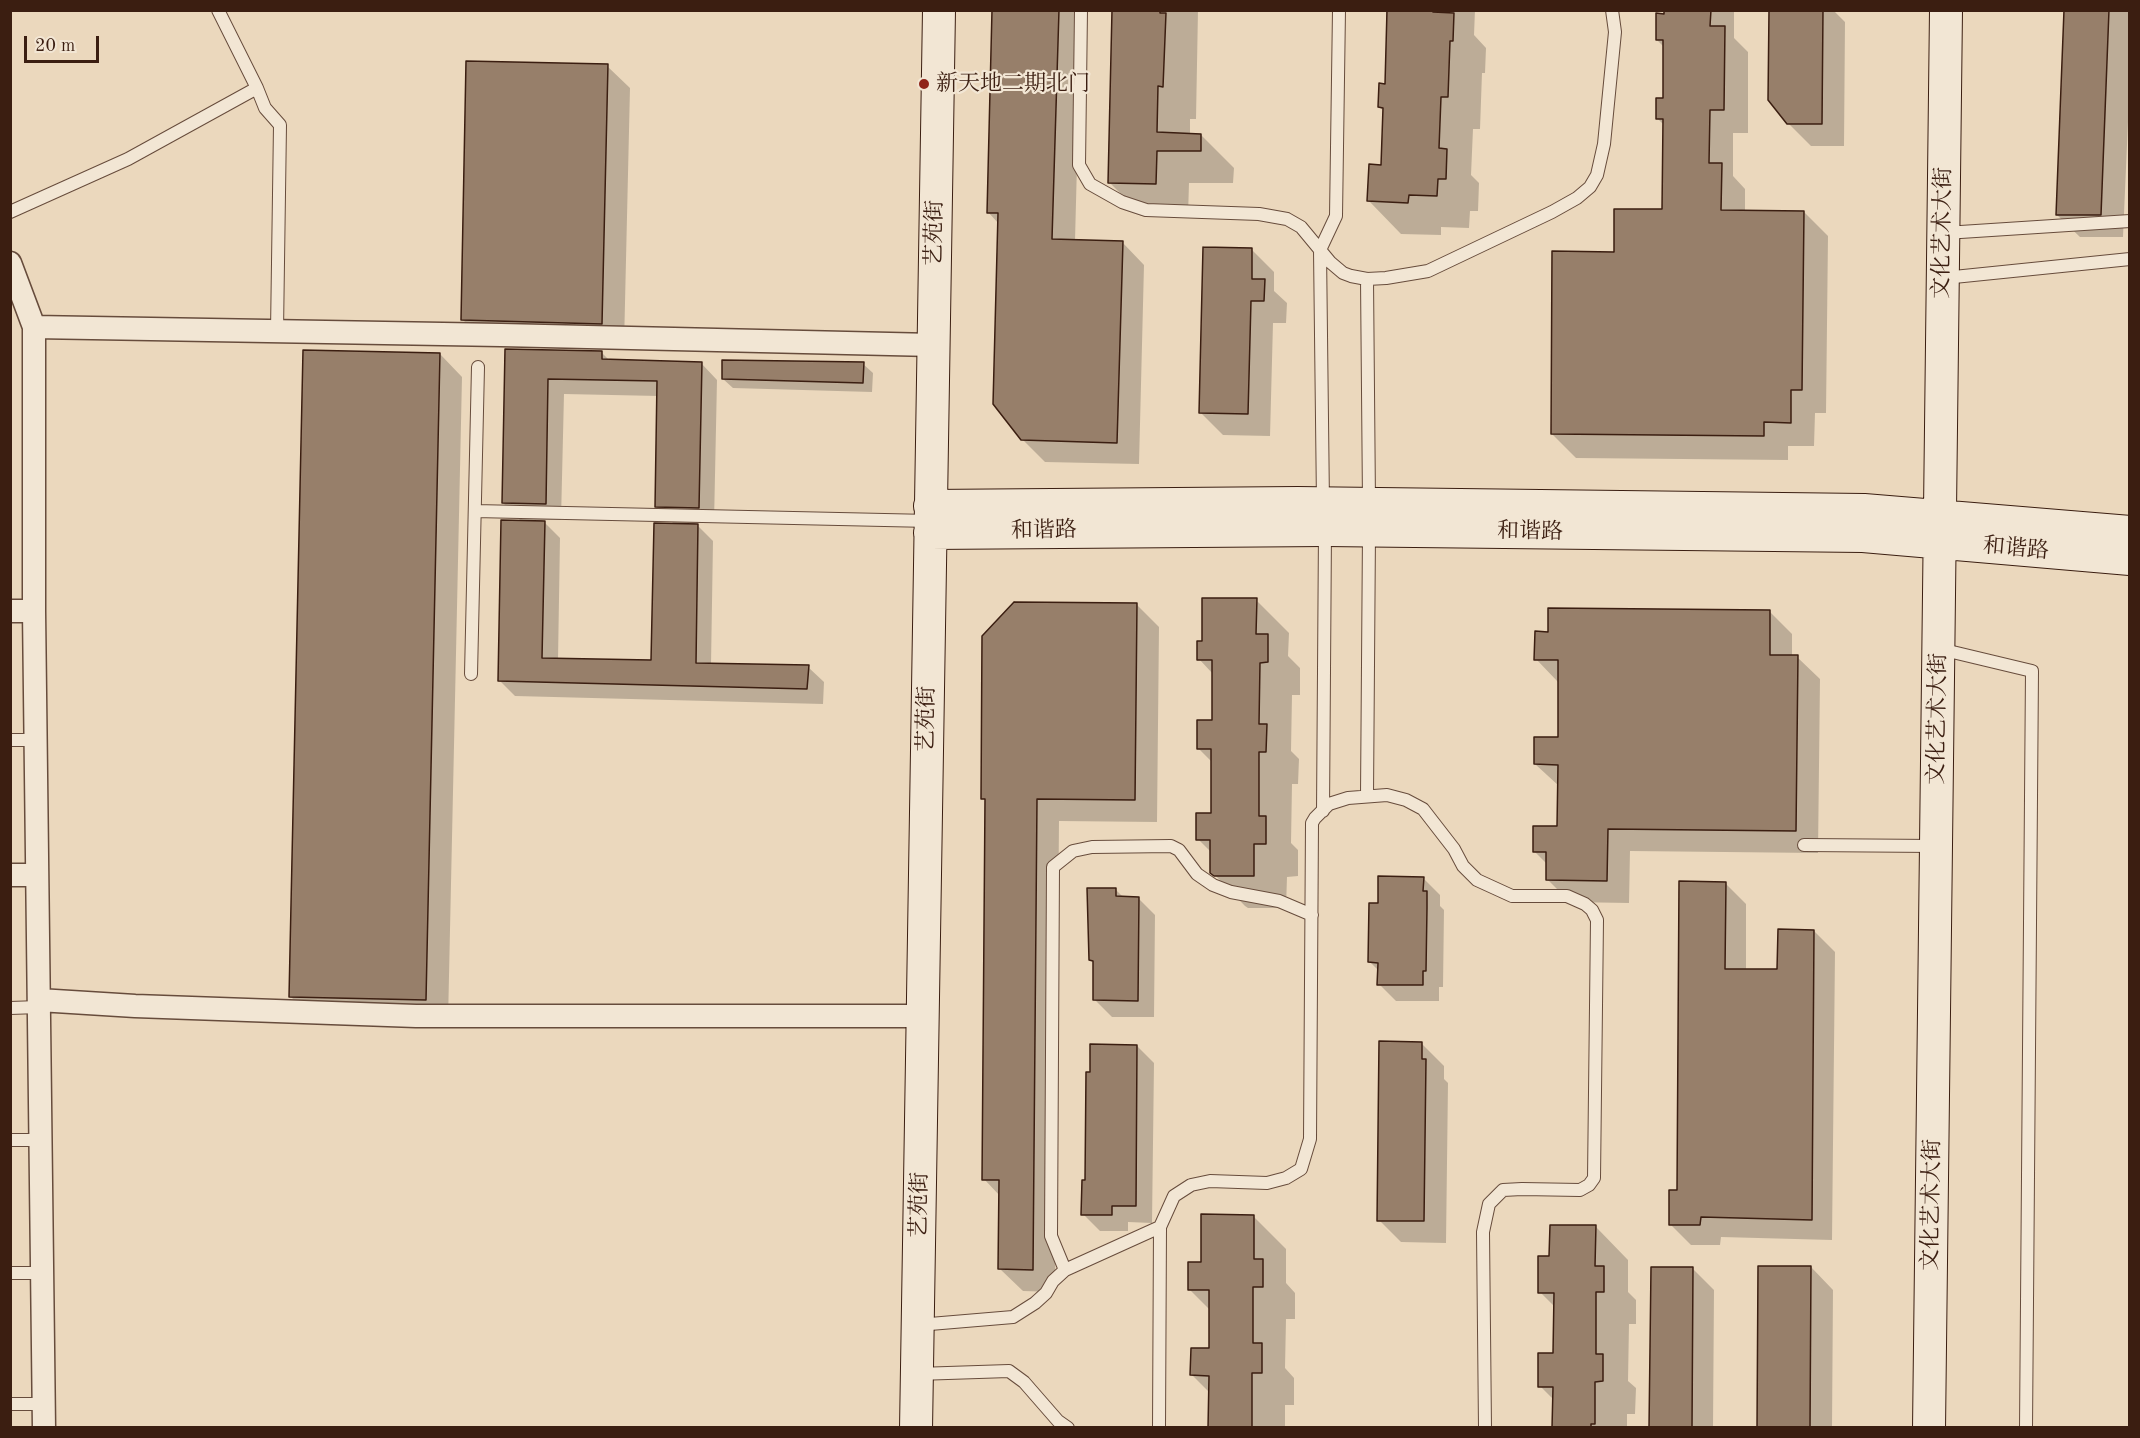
<!DOCTYPE html>
<html>
<head>
<meta charset="utf-8">
<style>
  body { margin:0 }
  #map { position:relative; width:2140px; height:1438px; overflow:hidden; background:#ebd8bd; font-family:"Old Standard TT",serif }
  canvas { display:block }
  .frame { position:absolute; inset:0; border:12px solid #3b1e11; pointer-events:none }
  .scale { position:absolute; left:24px; top:36px; width:75px; height:27px; box-sizing:border-box; border:3px solid #3b1e11; border-top:0; padding-left:8px; font-size:18px; line-height:21px; white-space:nowrap; color:#3b1e11; -webkit-text-stroke:4px #f2e6d4; paint-order:stroke }
</style>
</head>
<body>
<div id="map">
<canvas width="2140" height="1438"></canvas>
<div class="frame"></div>
<div class="scale">20 m</div>
</div>
<script>
const ctx = document.querySelector('canvas').getContext('2d');
ctx.lineJoin = 'round';
function fill(path, color) {
  ctx.fillStyle = color;
  ctx.fill(path, 'evenodd');
}
function toPath(rows) {
  const path = new Path2D();
  for (const r of rows) {
    path.moveTo(r[0], r[1]);
    for (let i = 2; i < r.length; i += 2) path.lineTo(r[i], r[i + 1]);
  }
  return path;
}
function strokePath(path, color, width, dash) {
  ctx.strokeStyle = color;
  ctx.lineWidth = width;
  ctx.lineCap = dash ? 'butt' : 'round';
  ctx.setLineDash(dash || []);
  ctx.stroke(path);
}
function write(font, color, halo, rows, align = 'center') {
  ctx.font = font + ' "Old Standard TT","Noto Serif SC",serif';
  ctx.lineWidth = 4.5;
  ctx.setLineDash([]);
  ctx.textBaseline = 'middle';
  ctx.strokeStyle = halo;
  ctx.fillStyle = color;
  for (const [text, x, y, turn = 0] of rows) {
    ctx.save();
    ctx.translate(x, y);
    ctx.rotate((+turn || 0) * Math.PI / 180);
    ctx.textAlign = isNaN(turn) ? turn : align;
    if (halo) ctx.strokeText(text, 0, 0);
    ctx.fillText(text, 0, 0);
    ctx.restore();
  }
}
fill(toPath([
  [993,10,1081,10,1075,241,1122,242,1144,265,1139,464,1045,462,1022,439,999,224,988,212],
  [1114,10,1198,10,1196,119,1190,119,1190,135,1201,135,1234,168,1233,183,1189,183,1188,216,1142,215,1109,182],
  [1386,10,1475,10,1474,35,1486,48,1485,73,1482,73,1480,129,1473,129,1471,175,1479,183,1478,211,1470,211,1469,228,1441,227,1441,235,1401,234,1369,201,1383,166,1385,112,1379,107,1386,85,1388,28,1386,26],
  [1666,10,1734,10,1734,38,1748,52,1748,133,1733,133,1733,176,1745,189,1745,211,1804,212,1828,236,1826,413,1815,413,1814,446,1788,446,1788,460,1576,458,1552,434,1615,253,1664,211,1664,125,1657,118,1665,99,1664,47,1657,40],
  [1770,10,1833,10,1845,22,1844,146,1811,146,1788,123],
  [2065,10,2130,10,2130,76,2123,237,2080,237,2057,215],
  [607,66,630,88,624,346,485,342,462,319],
  [1252,250,1274,272,1274,291,1287,303,1286,323,1273,323,1270,436,1223,435,1201,413],
  [507,350,601,352,609,360,701,363,717,380,714,523,695,523,713,541,711,665,808,667,824,682,823,704,515,696,499,680,522,522,503,503],
  [564,394,659,396,656,506,675,525,653,661,558,660,560,538,542,520,561,520],
  [440,354,462,377,448,1022,313,1019,291,997],
  [863,364,873,373,872,392,733,388,723,379],
  [1256,600,1289,633,1288,656,1300,668,1300,695,1292,695,1291,751,1299,759,1298,784,1292,784,1291,843,1298,850,1298,876,1287,877,1286,908,1248,908,1245,906,1212,872,1212,853,1198,839,1212,815,1213,763,1199,749,1213,721,1213,674,1199,659,1203,642],
  [1136,604,1159,627,1157,822,1059,821,1055,1292,1023,1291,1000,1269,1001,1197,984,1179,987,802,983,798],
  [1769,611,1792,634,1792,657,1797,657,1820,679,1818,853,1630,851,1629,903,1570,902,1548,880,1548,865,1534,851,1559,827,1559,786,1535,764,1559,739,1558,682,1536,659,1550,633],
  [1423,878,1440,895,1440,906,1444,910,1443,987,1439,987,1439,1001,1396,1001,1379,984,1379,971,1370,962],
  [1725,883,1746,904,1746,971,1779,971,1814,931,1835,952,1832,1240,1721,1237,1720,1245,1691,1245,1670,1224,1678,1192],
  [1116,890,1124,898,1138,898,1155,915,1154,1017,1112,1017,1095,1000,1095,964,1090,960],
  [1421,1043,1444,1066,1444,1079,1448,1083,1446,1243,1401,1242,1379,1220],
  [1137,1046,1154,1063,1152,1223,1128,1222,1128,1231,1100,1231,1083,1214,1087,1182],
  [1253,1216,1286,1249,1286,1283,1295,1293,1295,1319,1286,1319,1285,1368,1294,1378,1294,1405,1285,1405,1285,1428,1210,1428,1210,1393,1192,1375,1210,1350,1211,1311,1189,1289,1202,1264],
  [1596,1227,1628,1260,1628,1292,1636,1300,1636,1324,1629,1324,1628,1381,1636,1388,1635,1414,1627,1414,1627,1428,1554,1428,1554,1400,1540,1386,1554,1354,1555,1307,1540,1292,1551,1258],
  [1811,1267,1833,1290,1832,1428,1758,1428],
  [1693,1269,1714,1290,1713,1428,1651,1428]
]), '#0003');
const building = toPath([
  [992,10,1059,10,1052,239,1123,241,1117,443,1021,440,993,404,998,213,987,213,992,10],
  [1112,10,1160,10,1160,13,1166,13,1163,87,1158,86,1157,132,1201,134,1201,151,1157,151,1156,184,1108,183,1112,10],
  [1387,10,1434,10,1433,12,1454,13,1453,41,1450,41,1448,97,1441,97,1439,148,1447,149,1446,179,1438,179,1437,196,1409,195,1408,203,1367,201,1369,164,1381,165,1383,108,1378,107,1379,83,1385,84,1387,10],
  [1664,10,1711,10,1710,26,1725,26,1724,110,1710,110,1709,163,1722,163,1721,210,1804,211,1802,390,1791,390,1791,423,1764,422,1764,436,1551,434,1552,251,1614,252,1614,209,1662,209,1663,119,1656,119,1656,98,1663,98,1663,40,1656,40,1656,13,1664,14,1664,10],
  [1769,10,1823,10,1822,124,1787,124,1768,100,1769,10],
  [2064,10,2109,10,2101,215,2056,215,2064,10],
  [466,61,608,64,602,324,461,320,466,61],
  [1203,247,1252,248,1252,279,1265,279,1264,301,1251,301,1248,414,1199,413,1203,247],
  [505,349,602,351,602,359,702,362,699,508,655,507,657,381,548,379,546,504,502,503,505,349],
  [303,350,440,353,426,1000,289,997,303,350],
  [722,360,864,362,863,383,722,379,722,360],
  [501,520,545,521,542,658,651,660,654,523,698,524,696,663,809,665,807,689,498,681,501,520],
  [1202,598,1257,598,1256,634,1268,634,1268,662,1260,663,1259,724,1267,724,1266,752,1259,752,1259,816,1266,816,1266,844,1254,844,1254,876,1214,876,1210,873,1210,840,1196,840,1196,813,1211,813,1211,749,1197,749,1197,720,1212,720,1212,660,1197,660,1197,641,1202,641,1202,598],
  [1014,602,1137,603,1135,800,1037,799,1033,1270,998,1269,999,1180,982,1180,985,799,981,799,982,636,1014,602],
  [1548,608,1770,610,1770,655,1798,655,1796,831,1608,829,1607,881,1546,880,1546,852,1533,852,1533,826,1557,826,1558,765,1534,764,1534,737,1558,737,1558,660,1534,660,1535,631,1548,632,1548,608],
  [1378,876,1424,877,1423,891,1427,891,1427,908,1426,971,1423,971,1423,985,1377,985,1378,963,1368,962,1369,903,1378,903,1378,876],
  [1679,881,1726,882,1725,969,1777,969,1778,929,1814,930,1812,1220,1701,1217,1700,1225,1669,1225,1669,1190,1677,1190,1679,881],
  [1087,888,1116,888,1116,896,1139,897,1138,1001,1093,1000,1093,961,1089,960,1087,888],
  [1379,1041,1422,1042,1422,1059,1426,1059,1424,1221,1377,1221,1379,1041],
  [1090,1044,1137,1045,1136,1206,1112,1206,1112,1215,1081,1215,1082,1180,1085,1180,1086,1072,1090,1072,1090,1044],
  [1201,1214,1254,1215,1254,1259,1263,1259,1263,1287,1253,1287,1253,1343,1262,1343,1262,1373,1252,1373,1252,1428,1208,1428,1209,1376,1190,1375,1191,1348,1209,1348,1209,1290,1188,1290,1188,1262,1201,1262,1201,1214],
  [1550,1225,1596,1225,1595,1266,1604,1266,1604,1292,1596,1292,1596,1354,1603,1354,1603,1381,1595,1382,1595,1424,1591,1424,1591,1428,1552,1428,1553,1387,1538,1387,1538,1353,1553,1353,1554,1293,1538,1293,1538,1256,1549,1256,1550,1225],
  [1758,1266,1811,1266,1810,1428,1757,1428,1758,1266],
  [1651,1267,1693,1267,1692,1428,1649,1428,1651,1267]
]);
fill(building, '#977f6a');
strokePath(building, '#3b1e11', 1.5);
const lane = toPath([
  [1081,10,1079,165,1090,184,1122,202,1146,210,1259,214,1287,219,1301,227,1330,262,1343,273,1351,276,1367,279,1386,278,1428,271,1552,212,1577,198,1590,187,1597,175,1604,144,1615,32,1612,10],
  [257,88,265,108,280,125,277,331],
  [10,212,128,159,257,88,218,10],
  [1945,233,2130,221],
  [1944,278,2130,259],
  [1367,279,1369,503],
  [1323,504,1320,250,1336,216,1339,10],
  [475,511,930,521],
  [1940,649,2032,671,2026,1428],
  [471,674,478,367],
  [10,740,36,740],
  [1367,795,1369,532],
  [1323,811,1325,530],
  [1804,845,1934,846],
  [10,1008,39,1007],
  [10,1140,40,1140],
  [1065,1270,1051,1236,1053,867,1073,851,1092,847,1171,846,1179,850,1197,874,1213,885,1231,892,1279,901,1312,915],
  [10,1273,42,1273],
  [918,1325,1013,1317,1035,1303,1046,1293,1053,1281,1065,1270,1160,1227],
  [917,1374,1009,1371,1024,1382,1058,1421,1068,1428],
  [10,1404,44,1404],
  [1159,1428,1160,1227,1174,1196,1191,1185,1210,1181,1267,1183,1286,1178,1301,1169,1310,1139,1312,823,1315,818,1329,804,1348,798,1387,795,1406,800,1423,809,1454,849,1463,866,1477,880,1512,896,1567,896,1585,904,1592,910,1597,920,1594,1178,1589,1185,1580,1190,1522,1189,1503,1190,1489,1204,1483,1232,1485,1428]
]);
const street = toPath([
  [10,263,34,327,34,611,44,1428],
  [34,327,501,335,933,345],
  [10,611,34,611],
  [10,875,37,875],
  [39,1000,135,1006,416,1016,922,1016]
]);
const secondary = toPath([
  [930,506,1298,503,1864,510,2130,532],
  [930,533,1325,530,1863,536,2130,559],
  [916,1428,939,10],
  [1929,1428,1946,10]
]);
strokePath(lane, '#674c3c', 14);
strokePath(street, '#674c3c', 25);
strokePath(secondary, '#3b1e11', 34);
strokePath(lane, '#f2e6d4', 12);
strokePath(street, '#f2e6d4', 22);
strokePath(secondary, '#f2e6d4', 32);
for (const [x, y, r, color] of [
  [924,84,6,"#8f2418"]
]) {
  const dot = new Path2D();
  dot.arc(x, y, r, 0, 2 * Math.PI);
  ctx.fillStyle = color;
  ctx.fill(dot);
  strokePath(dot, '#f2e6d4', 2);
}
write('22px', '#3b1e11', '#f2e6d4', [
  ["新天地二期北门",936,84]
], 'left');
write('22px', '#3b1e11', '#f2e6d4', [
  ["艺苑街",935,233,-89],
  ["文化艺术大街",1943,233,-89],
  ["和谐路",1044,531,-1],
  ["和谐路",1530,532,1],
  ["和谐路",2016,549,5],
  ["艺苑街",927,719,-89],
  ["文化艺术大街",1938,719,-89],
  ["艺苑街",920,1205,-89],
  ["文化艺术大街",1932,1205,-89]
]);
</script>
</body>
</html>
